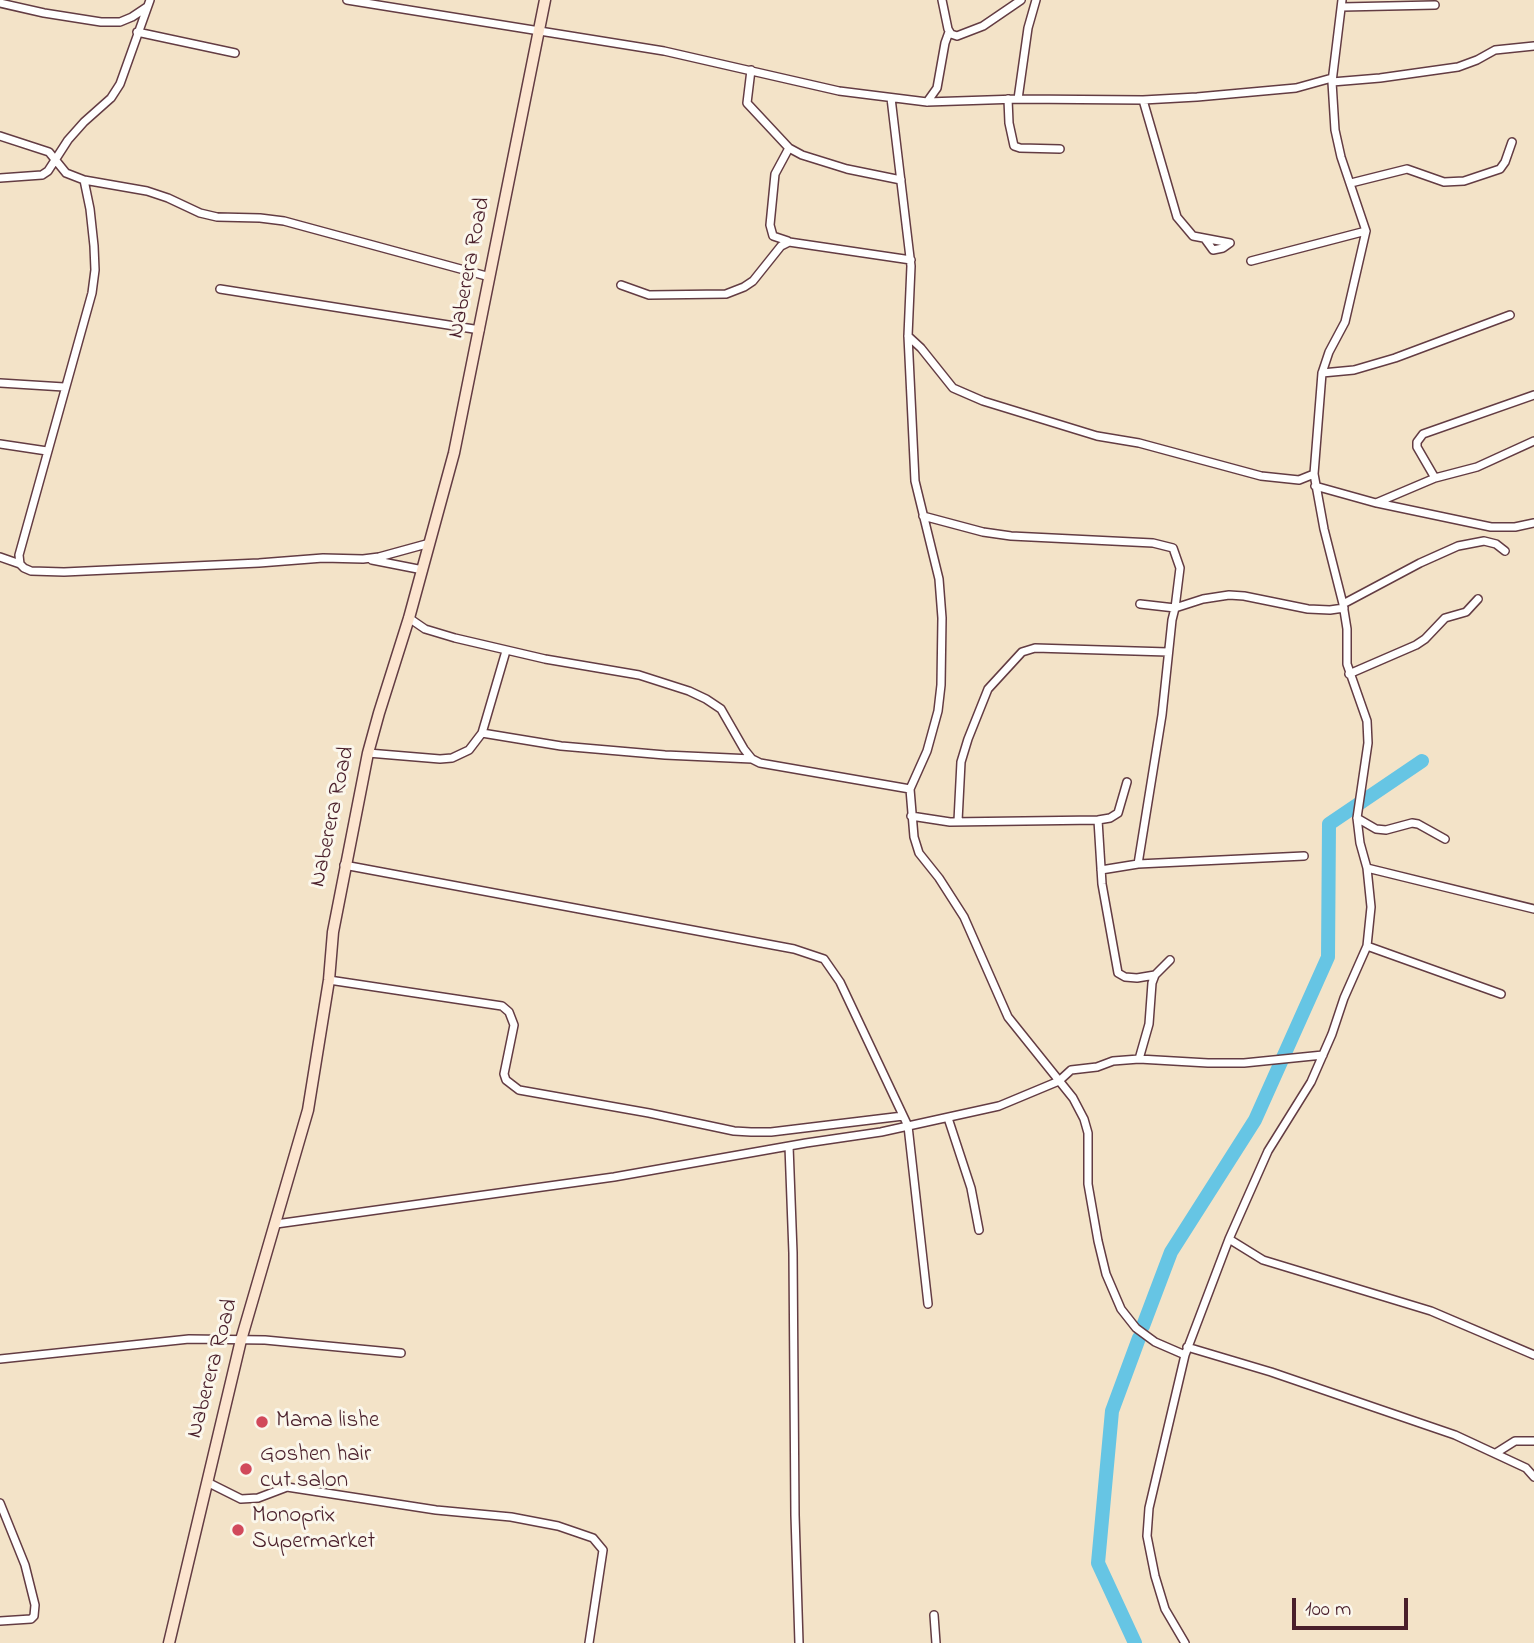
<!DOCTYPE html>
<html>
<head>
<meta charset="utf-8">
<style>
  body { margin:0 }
  #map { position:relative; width:1534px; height:1643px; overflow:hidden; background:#f3e3c8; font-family:"Indie Flower",sans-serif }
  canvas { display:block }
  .scale { position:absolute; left:1292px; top:1598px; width:116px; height:32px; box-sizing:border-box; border:4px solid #4a1f2b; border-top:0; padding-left:9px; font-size:21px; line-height:24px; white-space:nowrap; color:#4a1f2b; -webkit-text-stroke:5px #fbf7ec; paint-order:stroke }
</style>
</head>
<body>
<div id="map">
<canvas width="1534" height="1643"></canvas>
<div class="scale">100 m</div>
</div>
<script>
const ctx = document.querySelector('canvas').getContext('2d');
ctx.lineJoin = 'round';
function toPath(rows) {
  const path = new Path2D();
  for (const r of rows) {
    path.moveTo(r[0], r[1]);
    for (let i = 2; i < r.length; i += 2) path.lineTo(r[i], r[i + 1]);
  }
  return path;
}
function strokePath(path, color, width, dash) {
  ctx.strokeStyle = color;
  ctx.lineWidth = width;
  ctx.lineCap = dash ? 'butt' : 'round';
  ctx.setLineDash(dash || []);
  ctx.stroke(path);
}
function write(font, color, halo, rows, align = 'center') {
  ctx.font = font + ' "Indie Flower",sans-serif';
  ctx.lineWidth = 6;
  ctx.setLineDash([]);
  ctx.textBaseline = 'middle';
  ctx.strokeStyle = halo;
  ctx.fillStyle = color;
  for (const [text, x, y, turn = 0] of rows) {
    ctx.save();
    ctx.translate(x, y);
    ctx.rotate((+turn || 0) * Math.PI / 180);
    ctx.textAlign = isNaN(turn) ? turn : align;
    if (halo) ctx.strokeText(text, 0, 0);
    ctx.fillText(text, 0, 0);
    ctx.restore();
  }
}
strokePath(toPath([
  [1143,1326,1171,1252,1255,1120,1328,957,1329,824,1422,761],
  [1135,1643,1098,1563,1112,1411,1139,1338]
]), '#66c5e4', 14);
const street = toPath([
  [347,0,664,51,839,91,927,102,1018,99,1143,100,1197,97,1296,88,1332,78],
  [942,0,948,29,951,34,957,36,983,26,1021,0],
  [0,3,44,13,101,22,120,22,132,17,147,7],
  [1342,7,1435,5],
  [137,32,235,53],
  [751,70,747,103,789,148,802,155,847,169,901,180],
  [1332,82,1380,78,1458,67,1477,60,1495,50,1534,46],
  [891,98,911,266,908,336,915,481,939,579,942,618,941,685,938,711,927,751,910,789,914,837,919,853,939,878,964,917,1008,1017,1073,1098,1084,1119,1088,1133,1088,1184,1098,1241,1106,1274,1121,1309,1136,1328,1155,1342,1185,1355],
  [1008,99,1009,123,1014,146,1020,148,1060,149],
  [1018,99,1028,28,1036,0],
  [1143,100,1177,217,1193,236,1230,243,1223,248,1213,250,1205,239],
  [927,102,937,88,945,43,949,32],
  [0,136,49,152,66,173,84,180,147,191,168,198,200,213,217,217,260,218,284,221,490,277],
  [0,178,42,175,48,171,68,140,84,122,111,98,120,84,150,0],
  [84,180,90,209,94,246,95,270,92,293,19,555,20,564,24,568,31,571,64,572,259,563,323,558,363,559,379,557,430,543],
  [1351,183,1407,169,1444,182,1464,181,1500,169,1505,162,1512,142],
  [788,241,773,236,770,225,775,174,789,148],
  [1251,261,1366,231],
  [621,285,649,295,726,294,744,287,753,281,781,246,789,242,911,260],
  [220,289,480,330],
  [908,336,921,348,953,388,983,401,1097,436,1139,443,1261,476,1299,480,1314,474],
  [1322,373,1354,370,1395,358,1510,315],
  [0,383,64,387],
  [0,444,47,451],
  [1435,478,1417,447,1417,442,1423,434,1534,395],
  [1315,486,1376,503,1435,478,1477,467,1534,441],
  [1377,503,1491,527,1515,527,1534,523],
  [923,516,983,532,1011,536,1153,543,1173,548,1180,568,1175,608,1140,604],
  [0,557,20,564],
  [372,560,423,570],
  [1343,604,1420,563,1458,546,1484,541,1496,544,1505,551],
  [409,618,425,629,455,638,545,659,639,675,689,691,706,699,721,709,744,749,752,759,760,763,910,789],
  [1349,674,1416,645,1425,639,1445,618,1466,612,1478,599],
  [482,733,561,746,665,755,752,759],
  [368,753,440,759,452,758,469,750,482,733,506,651],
  [911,816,950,822,1098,820,1110,818,1118,813,1127,782],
  [1357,818,1376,829,1386,830,1412,823,1418,824,1445,839],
  [1098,820,1102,884,1118,973,1125,977,1137,978,1155,975],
  [958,821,961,762,968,739,988,689,1022,652,1035,648,1168,652],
  [1138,864,1162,715,1172,620,1175,608,1203,599,1229,595,1244,596,1308,609,1330,610,1344,608],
  [344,865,794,949,824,959,840,982,908,1126,928,1304],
  [1367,868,1534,909],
  [1101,870,1138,864,1304,856],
  [1367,946,1501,994],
  [329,980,502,1006,509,1012,514,1025,504,1074,506,1080,519,1090,649,1113,734,1131,751,1132,771,1132,903,1116],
  [1139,1059,1149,1024,1152,983,1155,975,1170,960],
  [948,1118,971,1188,979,1230],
  [789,1146,793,1253,795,1515,799,1643],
  [276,1224,614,1177,806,1143,881,1132,999,1106,1059,1081,1071,1070,1097,1067,1113,1061,1139,1059,1208,1063,1244,1063,1323,1055],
  [1229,1239,1263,1260,1431,1311,1534,1355],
  [1187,1347,1271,1372,1455,1435,1526,1468,1534,1477],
  [0,1359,189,1339,265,1340,401,1353],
  [1496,1453,1515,1441,1534,1441],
  [207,1482,241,1499,258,1498,287,1487,436,1510,511,1517,558,1526,593,1538,603,1550,589,1643],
  [0,1503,25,1565,35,1605,34,1616,31,1619,0,1621],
  [934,1615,936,1643],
  [1185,1643,1165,1609,1155,1576,1147,1536,1149,1508,1185,1355,1229,1239,1268,1151,1311,1082,1332,1034,1344,998,1367,946,1371,907,1367,868,1360,843,1357,818,1368,743,1367,721,1347,664,1347,629,1343,604,1324,529,1314,474,1322,373,1329,352,1345,322,1366,231,1341,157,1335,130,1332,82,1342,0]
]);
const secondary = toPath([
  [169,1643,241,1340,308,1110,329,980,333,932,368,753,379,713,409,618,454,453,545,0]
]);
strokePath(street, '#633c43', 10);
strokePath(secondary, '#633c43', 13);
strokePath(street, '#fff', 7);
strokePath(secondary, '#fce5cf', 10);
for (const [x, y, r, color] of [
  [262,1422,7,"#d1495b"],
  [246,1469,7,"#d1495b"],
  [238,1530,7,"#d1495b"]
]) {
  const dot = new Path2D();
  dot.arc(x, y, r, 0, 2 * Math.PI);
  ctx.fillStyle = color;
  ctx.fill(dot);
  strokePath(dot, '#fbf7ec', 2.5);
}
write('23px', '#4a1f2b', '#fbf7ec', [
  ["Naberera Road",471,268,-79],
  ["Naberera Road",334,817,-78],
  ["Naberera Road",214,1369,-75]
]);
write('23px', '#4a1f2b', '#fbf7ec', [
  ["Mama lishe",276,1422],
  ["Goshen hair",260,1456],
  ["cut salon",260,1482],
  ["Monoprix",252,1517],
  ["Supermarket",252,1543]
], 'left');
</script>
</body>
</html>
